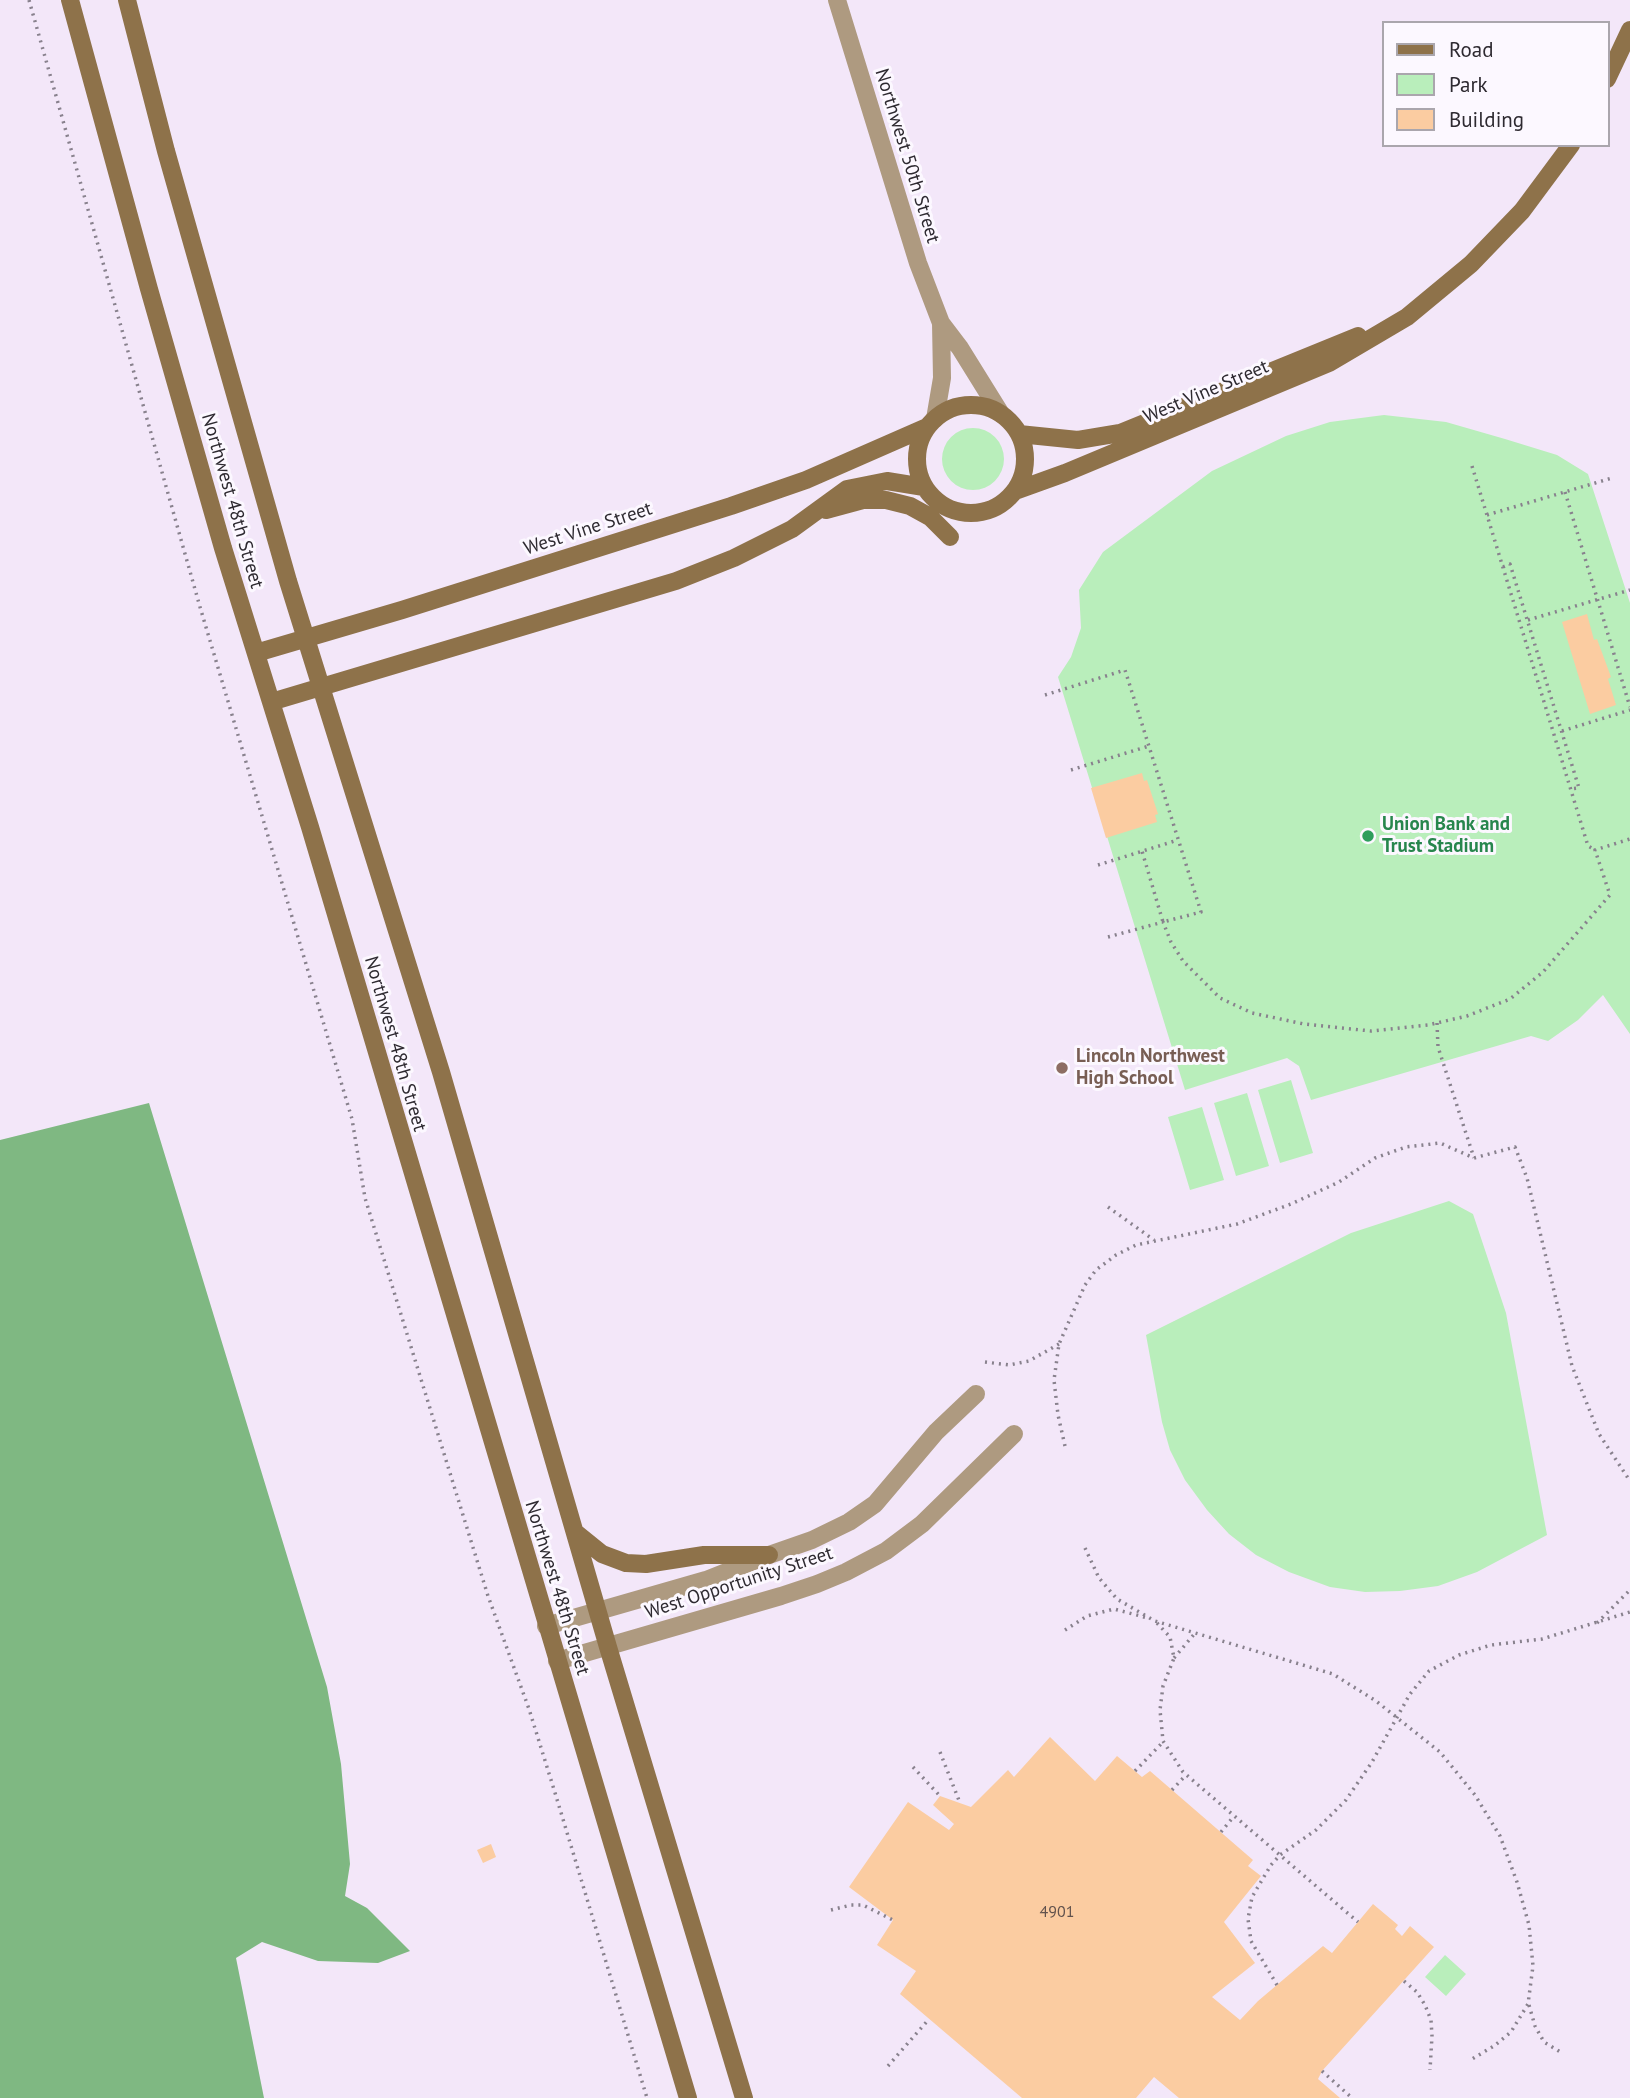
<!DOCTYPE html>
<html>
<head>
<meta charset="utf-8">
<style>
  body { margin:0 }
  #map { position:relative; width:1630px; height:2098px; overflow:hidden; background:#f3e7f9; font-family:"PT Sans",sans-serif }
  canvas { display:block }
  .legend { position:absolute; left:1382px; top:21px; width:228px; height:126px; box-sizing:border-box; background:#fcf8ff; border:2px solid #aaa6ad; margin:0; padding:9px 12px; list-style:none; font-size:21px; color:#2e2a31 }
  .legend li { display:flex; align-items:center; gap:14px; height:35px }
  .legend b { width:35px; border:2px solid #aaa6ad }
</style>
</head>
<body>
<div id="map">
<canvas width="1630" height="2098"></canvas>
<ul class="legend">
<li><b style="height:9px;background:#8e724a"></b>Road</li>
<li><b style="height:19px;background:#b9eebb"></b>Park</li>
<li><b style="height:19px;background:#fbcca1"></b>Building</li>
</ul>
</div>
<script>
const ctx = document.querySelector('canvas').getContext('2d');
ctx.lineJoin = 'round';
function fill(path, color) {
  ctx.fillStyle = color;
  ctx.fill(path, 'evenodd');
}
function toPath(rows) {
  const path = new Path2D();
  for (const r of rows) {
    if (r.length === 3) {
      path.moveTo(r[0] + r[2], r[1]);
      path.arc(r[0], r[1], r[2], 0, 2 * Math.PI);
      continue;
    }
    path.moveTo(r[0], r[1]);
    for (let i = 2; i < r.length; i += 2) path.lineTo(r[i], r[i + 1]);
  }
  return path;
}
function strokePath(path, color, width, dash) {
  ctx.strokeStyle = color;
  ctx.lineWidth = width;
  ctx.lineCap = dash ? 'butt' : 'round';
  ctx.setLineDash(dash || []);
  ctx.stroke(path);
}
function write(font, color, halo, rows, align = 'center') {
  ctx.font = font + ' "PT Sans",sans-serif';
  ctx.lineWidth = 6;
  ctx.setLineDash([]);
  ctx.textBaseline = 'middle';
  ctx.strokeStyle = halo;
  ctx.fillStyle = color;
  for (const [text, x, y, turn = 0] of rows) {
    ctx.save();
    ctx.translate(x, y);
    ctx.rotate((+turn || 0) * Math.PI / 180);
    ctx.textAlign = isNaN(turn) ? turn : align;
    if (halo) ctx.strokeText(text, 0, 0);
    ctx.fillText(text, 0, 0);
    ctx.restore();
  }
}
fill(toPath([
  [1384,415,1446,422,1505,439,1557,455,1588,474,1630,603,1630,1034,1603,995,1578,1020,1548,1041,1531,1036,1311,1100,1299,1066,1287,1058,1185,1090,1058,677,1071,657,1081,628,1079,590,1103,552,1212,471,1286,436,1330,422],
  [973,459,31],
  [1291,1080,1313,1153,1280,1163,1258,1090],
  [1247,1093,1269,1166,1236,1176,1214,1103],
  [1202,1107,1224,1180,1190,1190,1168,1117],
  [1449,1201,1473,1214,1506,1313,1547,1535,1477,1572,1438,1586,1400,1591,1365,1592,1330,1587,1289,1572,1256,1555,1229,1534,1207,1510,1185,1480,1170,1450,1162,1422,1146,1335,1351,1233],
  [1445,1955,1466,1974,1446,1996,1425,1977]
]), '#b9eebb');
fill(toPath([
  [149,1103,327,1687,341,1764,350,1864,345,1896,367,1908,410,1951,378,1963,318,1961,262,1942,236,1958,264,2098,0,2098,0,1140]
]), '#7fb882');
fill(toPath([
  [1587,614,1594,640,1597,639,1611,677,1608,679,1616,705,1590,714,1562,622],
  [1142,773,1144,781,1147,780,1158,814,1155,815,1157,822,1106,838,1091,788],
  [1050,1737,1095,1781,1117,1756,1142,1777,1150,1771,1253,1860,1248,1866,1261,1876,1224,1922,1255,1963,1212,1997,1240,2020,1258,2001,1323,1946,1332,1953,1373,1904,1398,1925,1395,1929,1402,1936,1410,1926,1434,1947,1322,2071,1318,2079,1340,2098,1179,2098,1154,2077,1136,2098,1022,2098,900,1994,916,1971,877,1945,893,1920,849,1887,908,1802,949,1830,954,1824,933,1805,940,1796,971,1807,1008,1770,1014,1777],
  [491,1844,496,1857,483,1863,477,1850]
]), '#fbcca1');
strokePath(toPath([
  [29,0,200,607,352,1119,365,1198,488,1596,529,1709,556,1796,647,2098],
  [1472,466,1588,846,1595,850],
  [1565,492,1630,707],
  [1487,515,1612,478],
  [1503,567,1510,564,1579,788,1570,789],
  [1528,620,1630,590],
  [1045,695,1125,670,1201,912,1163,922,1142,851],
  [1562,731,1630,710],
  [1071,770,1149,746],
  [1098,865,1178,840],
  [1108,937,1163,922,1171,942,1183,961,1220,998,1252,1013,1304,1024,1371,1031,1428,1025,1467,1016,1510,999,1543,972,1610,895,1595,850,1630,839],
  [1437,1023,1438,1047,1474,1158],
  [1108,1207,1154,1240],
  [985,1362,1009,1365,1029,1361,1059,1344],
  [1065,1446,1058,1415,1054,1380,1059,1344,1085,1285,1096,1270,1116,1255,1136,1245,1237,1224,1291,1204,1339,1182,1375,1158,1406,1147,1440,1143,1474,1158,1515,1147,1527,1178,1572,1366,1599,1434,1630,1481],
  [1085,1548,1099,1578,1117,1599,1155,1621,1333,1674,1376,1701,1440,1752,1475,1795,1500,1836,1517,1882,1529,1925,1533,1966,1528,2004,1511,2032,1494,2046,1472,2059],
  [1157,1623,1170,1637,1174,1658,1163,1686,1160,1710,1163,1741,1183,1772,1358,1922],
  [1597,1623,1630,1590],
  [1065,1630,1087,1616,1114,1609,1148,1618],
  [1174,1658,1196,1632],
  [940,1752,960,1803],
  [913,1767,940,1796],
  [1135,1771,1163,1742],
  [1172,1790,1186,1775],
  [1221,1832,1234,1816],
  [831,1910,851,1905,863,1905,893,1920],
  [1404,1981,1417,1992,1425,2005,1431,2020,1432,2036,1430,2070],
  [1277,1985,1251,1941,1248,1919,1252,1897,1271,1865,1280,1855,1316,1830,1346,1800,1372,1762,1410,1694,1429,1671,1459,1655,1491,1645,1542,1639,1630,1612],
  [1529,2005,1535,2026,1544,2042,1562,2053],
  [888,2066,929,2019],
  [1322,2071,1352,2098]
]), '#88818d', 3.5, [2, 5]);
strokePath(toPath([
  [837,0,918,263,941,323,960,348,1001,414],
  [935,419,942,378,941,323],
  [546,1626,706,1580,769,1555,812,1540,849,1522,875,1504,936,1432,976,1394],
  [557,1661,781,1596,817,1584,846,1572,886,1551,922,1524,1014,1434]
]), '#ae9a80', 18);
strokePath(toPath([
  [70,0,149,289,223,548,310,827,688,2098],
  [127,0,166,151,288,581,441,1072,608,1647,744,2098],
  [1607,79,1630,30],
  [971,459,54],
  [1019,434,1078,440,1120,433,1358,336],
  [1015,491,1065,473,1329,363,1407,317,1471,264,1522,211,1571,145],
  [826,510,863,500,886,500,910,506,930,517,950,537],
  [256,653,402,610,731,506,806,480,927,427],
  [271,702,676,581,734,558,792,529,847,489,887,481,924,487],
  [576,1533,602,1554,626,1563,646,1564,704,1555,769,1555]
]), '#8e724a', 18);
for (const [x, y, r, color] of [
  [1368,836,7,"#2e9e5b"],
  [1062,1068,7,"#8d6e63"]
]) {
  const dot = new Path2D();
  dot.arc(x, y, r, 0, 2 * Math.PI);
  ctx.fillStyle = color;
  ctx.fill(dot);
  strokePath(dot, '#fcf8ff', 2.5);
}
write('16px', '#61524d', null, [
  ["4901",1057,1912]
]);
write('19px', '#2e2a31', '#fcf8ff', [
  ["Northwest 50th Street",907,156,73],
  ["West Vine Street",1206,392,-23],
  ["Northwest 48th Street",232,501,74],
  ["West Vine Street",588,529,-18],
  ["Northwest 48th Street",395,1044,74],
  ["West Opportunity Street",739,1583,-18],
  ["Northwest 48th Street",557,1588,73]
]);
write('bold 19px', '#27864d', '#fcf8ff', [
  ["Union Bank and",1382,825],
  ["Trust Stadium",1382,847]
], 'left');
write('bold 19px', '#785e54', '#fcf8ff', [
  ["Lincoln Northwest",1076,1057],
  ["High School",1076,1079]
], 'left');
</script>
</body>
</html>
